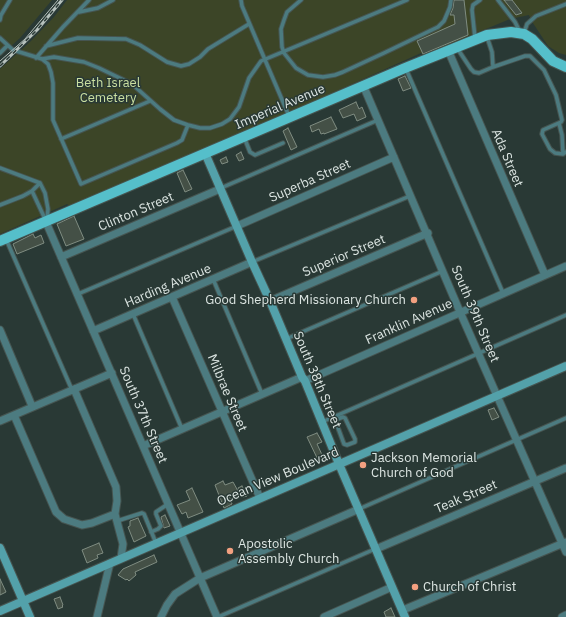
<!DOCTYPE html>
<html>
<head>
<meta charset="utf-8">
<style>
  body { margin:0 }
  canvas { display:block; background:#293935 }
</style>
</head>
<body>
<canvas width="566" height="617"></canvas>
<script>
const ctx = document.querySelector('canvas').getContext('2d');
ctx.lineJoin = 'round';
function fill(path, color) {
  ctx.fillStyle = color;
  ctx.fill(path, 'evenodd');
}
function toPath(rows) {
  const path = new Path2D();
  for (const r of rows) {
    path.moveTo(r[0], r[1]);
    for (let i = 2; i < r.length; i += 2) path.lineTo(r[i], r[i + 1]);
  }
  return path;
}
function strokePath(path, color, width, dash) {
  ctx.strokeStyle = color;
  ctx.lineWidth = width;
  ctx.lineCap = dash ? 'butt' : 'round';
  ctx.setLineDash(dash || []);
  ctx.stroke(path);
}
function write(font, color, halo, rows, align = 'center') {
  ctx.font = font + ' "IBM Plex Sans",sans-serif';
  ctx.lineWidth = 3;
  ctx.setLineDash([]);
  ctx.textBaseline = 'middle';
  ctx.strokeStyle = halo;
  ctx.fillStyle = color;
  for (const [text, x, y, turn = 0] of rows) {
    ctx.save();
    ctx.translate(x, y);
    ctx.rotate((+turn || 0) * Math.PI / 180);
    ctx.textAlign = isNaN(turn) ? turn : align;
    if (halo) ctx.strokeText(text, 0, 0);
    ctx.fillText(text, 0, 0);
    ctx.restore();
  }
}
fill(toPath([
  [0,0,52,0,20,38,0,56],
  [67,0,566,0,566,55,559,53,548,46,531,20,529,15,510,19,423,55,421,53,292,111,70,206,67,204,0,234,0,69,31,41,54,17]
]), '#3c4527');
const building = toPath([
  [454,0,464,0,468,35,423,54,417,41,455,24,454,15,450,15,453,8,454,0],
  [504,0,512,0,522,13,516,15,504,0],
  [405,76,411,88,403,91,398,79,405,76],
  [356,102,359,109,362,107,366,117,357,121,354,114,343,118,339,110,356,102],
  [331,117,337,129,324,134,324,133,321,134,319,129,312,132,310,126,331,117],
  [288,128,297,147,291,150,283,131,288,128],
  [241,152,244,159,239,161,236,155,241,152],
  [226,157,228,162,222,164,220,160,226,157],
  [183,170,192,189,185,192,177,173,183,170],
  [74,216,84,239,66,246,57,224,74,216],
  [33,234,35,238,41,235,44,243,17,254,13,244,33,234],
  [494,408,499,417,492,420,488,410,494,408],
  [317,433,322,442,317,444,324,459,319,462,307,437,317,433],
  [223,481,225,485,233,482,238,491,229,495,232,504,224,508,215,485,223,481],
  [242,486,247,496,243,497,238,488,242,486],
  [192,488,203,512,188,518,186,512,182,514,177,505,190,500,186,491,192,488],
  [165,515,170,526,164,528,161,517,165,515],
  [138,518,146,536,134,542,128,527,130,526,130,521,138,518],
  [99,543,103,553,97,555,98,558,87,563,82,550,99,543],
  [154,555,157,562,135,572,136,575,129,581,127,579,126,580,118,575,123,569,154,555],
  [0,579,6,592,0,595,0,579],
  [60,597,63,605,62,606,63,607,58,609,54,599,60,597],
  [391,608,395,617,386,617,384,612,391,608]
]);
fill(building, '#445046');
strokePath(building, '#7f8c81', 1);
const lane = toPath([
  [241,0,242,6,289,116],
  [301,0,287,12,284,20,281,29,282,47,284,53,296,68,308,75,323,77,335,75,343,72,384,53,438,27,444,21,450,7,451,0],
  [498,0,515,22,520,32],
  [79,12,98,8,113,0],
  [0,20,1,15,10,0],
  [524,33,527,24,536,16,566,4],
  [0,38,13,50,42,59,48,64,51,72,53,83,53,120,81,184,177,143,182,140,188,125],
  [475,38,472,10,473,5,480,0],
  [46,46,78,38,126,39,140,45,167,62,181,66,189,64,200,57,208,49,249,24],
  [457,48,471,69,474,72,479,73,493,67,492,52,487,37],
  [0,53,7,46],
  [36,58,63,27,89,0],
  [42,59,54,57,84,62,99,68,132,84,160,109,174,120,188,125,200,128,210,128,222,124,230,119,239,107,249,78,261,61,407,0],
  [493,67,525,56,530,56,544,70,556,95,562,120,561,122,543,130,542,134,550,149,555,153,563,154,566,152],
  [406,69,503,293],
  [559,123,562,135,563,154],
  [244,137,250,152,255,155,283,143],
  [61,139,150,101],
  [0,168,40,183,45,193,48,209,47,219],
  [221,188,378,120],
  [32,191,46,221],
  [0,205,23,196,32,191,40,183],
  [6,239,72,390],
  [252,262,410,196],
  [213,279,262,394],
  [78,294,237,226],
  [133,314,182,429],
  [286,339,443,271],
  [334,417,344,444,347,445,355,442,355,439,345,418,343,417,335,420],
  [322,422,566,315],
  [359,509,566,418],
  [117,521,142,513,144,514,156,543],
  [151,532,158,529,161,526,156,514,156,512,168,504],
  [218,617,375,549]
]);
const street = toPath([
  [448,50,545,275],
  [363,85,460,312,566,552],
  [46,222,217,617],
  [237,226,394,157],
  [61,257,220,189],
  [172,297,260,498],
  [270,301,428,233],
  [0,330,32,406],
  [93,331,252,262],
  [305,381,566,266],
  [74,389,116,487,117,501,115,514,123,544,121,558],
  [14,415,56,512,64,519,82,525,92,523,115,514],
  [0,421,112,373],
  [143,446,302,377],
  [376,549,566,468],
  [403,610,566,542],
  [97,617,110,563],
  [161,617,167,605,175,594,200,578,359,509],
  [324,617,392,587],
  [562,617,566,615]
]);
const secondary = toPath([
  [205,153,252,262,270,301,302,377,305,381,339,464,405,617],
  [0,548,30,617],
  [0,611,566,366]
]);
const primary = toPath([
  [0,241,405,68,487,35,511,32,524,34,532,39,553,61,566,67]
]);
strokePath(lane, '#465551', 5.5);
strokePath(street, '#465551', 9);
strokePath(secondary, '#465551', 10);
strokePath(primary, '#465551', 12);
strokePath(lane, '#4c7b80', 3.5);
strokePath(street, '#4c7b80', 7);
strokePath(secondary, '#53a1aa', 8);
strokePath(primary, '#55bfca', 10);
strokePath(toPath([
  [0,61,25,39,58,0]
]), '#b6c1bd', 1);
const rail = toPath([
  [0,66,37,30,62,0]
]);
strokePath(rail, '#b6c1bd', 3);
strokePath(rail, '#293935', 1.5, [4.5]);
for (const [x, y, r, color] of [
  [414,300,4,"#f2a080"],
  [363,465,4,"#f2a080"],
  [230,551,4,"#f2a080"],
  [415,587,4,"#f2a080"]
]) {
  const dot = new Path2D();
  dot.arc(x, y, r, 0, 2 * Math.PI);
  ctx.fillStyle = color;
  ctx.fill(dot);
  strokePath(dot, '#293935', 1.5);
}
write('13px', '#cadfa1', '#293935', [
  ["Beth Israel",108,83],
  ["Cemetery",108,98]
]);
write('13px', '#dce5e2', '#293935', [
  ["Imperial Avenue",280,107,-23],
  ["Ada Street",507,158,67],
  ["Superba Street",310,181,-24],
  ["Clinton Street",136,212,-23],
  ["Superior Street",344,256,-23],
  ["Harding Avenue",168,286,-23],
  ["South 39th Street",475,314,67],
  ["Franklin Avenue",409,322,-24],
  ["South 38th Street",317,380,67],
  ["Milbrae Street",227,393,67],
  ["South 37th Street",143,415,67],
  ["Ocean View Boulevard",278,477,-23],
  ["Teak Street",466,497,-23]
]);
write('13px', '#dce5e2', '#293935', [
  ["Good Shepherd Missionary Church",406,300,"right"],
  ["Jackson Memorial",371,458],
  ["Church of God",371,473],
  ["Apostolic",238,544],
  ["Assembly Church",238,559],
  ["Church of Christ",423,587]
], 'left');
</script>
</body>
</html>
